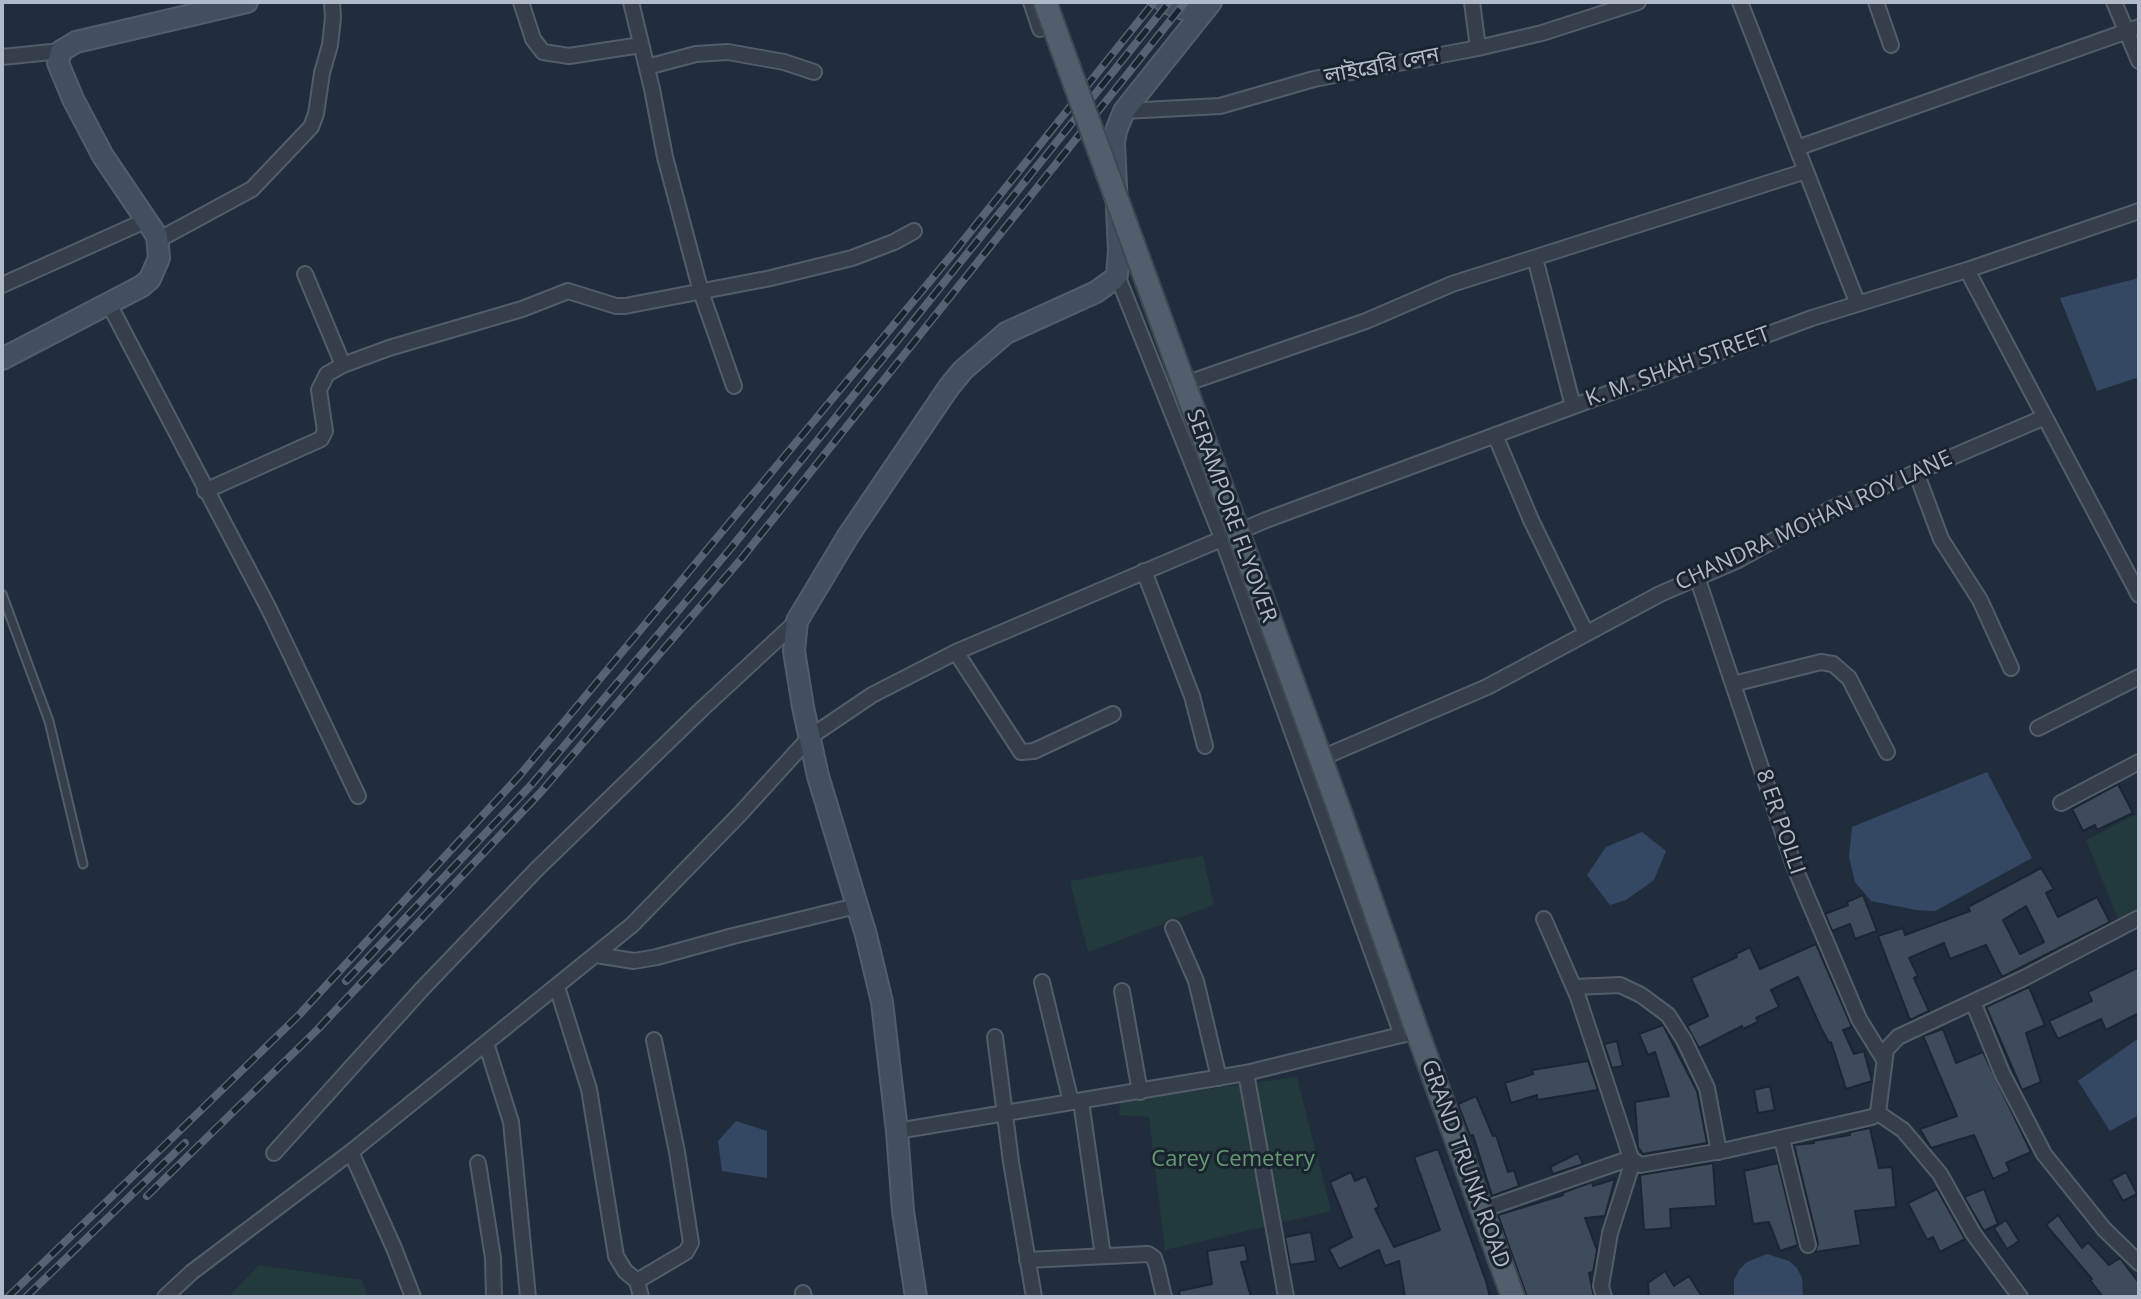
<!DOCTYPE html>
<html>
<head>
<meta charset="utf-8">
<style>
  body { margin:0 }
  #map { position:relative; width:2141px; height:1299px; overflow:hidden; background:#212d3c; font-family:"Open Sans",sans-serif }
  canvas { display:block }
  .frame { position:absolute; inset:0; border:4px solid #b0bac8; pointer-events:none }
</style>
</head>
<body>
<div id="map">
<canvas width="2141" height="1299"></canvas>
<div class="frame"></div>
</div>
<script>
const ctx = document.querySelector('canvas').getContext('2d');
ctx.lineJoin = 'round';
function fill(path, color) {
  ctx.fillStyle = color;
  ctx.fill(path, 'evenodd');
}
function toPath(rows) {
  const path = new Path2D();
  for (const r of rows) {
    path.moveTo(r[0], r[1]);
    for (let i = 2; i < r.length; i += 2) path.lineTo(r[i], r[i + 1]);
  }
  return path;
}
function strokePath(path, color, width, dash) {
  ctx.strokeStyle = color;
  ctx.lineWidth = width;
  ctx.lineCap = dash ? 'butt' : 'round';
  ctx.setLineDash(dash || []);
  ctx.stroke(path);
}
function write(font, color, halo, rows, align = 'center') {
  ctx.font = font + ' "Open Sans","Noto Sans Bengali",sans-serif';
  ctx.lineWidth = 6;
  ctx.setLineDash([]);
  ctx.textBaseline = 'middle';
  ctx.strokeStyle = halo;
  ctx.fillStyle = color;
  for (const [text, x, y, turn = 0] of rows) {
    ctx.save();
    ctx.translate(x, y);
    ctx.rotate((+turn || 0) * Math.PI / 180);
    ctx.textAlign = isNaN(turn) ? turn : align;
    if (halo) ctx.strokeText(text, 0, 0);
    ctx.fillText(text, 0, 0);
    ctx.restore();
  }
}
fill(toPath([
  [2139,813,2139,910,2119,921,2086,840],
  [1203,856,1214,905,1088,952,1070,881],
  [1297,1077,1331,1211,1165,1250,1149,1117,1119,1115,1120,1101],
  [259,1265,362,1280,367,1297,228,1297]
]), '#233a3d');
fill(toPath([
  [2139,278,2139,377,2097,391,2060,298],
  [1987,772,2032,858,1935,911,1916,910,1871,901,1855,882,1849,857,1852,827],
  [1642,832,1666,851,1654,880,1626,900,1610,905,1587,875,1606,847],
  [2139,1038,2139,1115,2110,1131,2078,1081],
  [736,1121,767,1131,767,1178,722,1171,718,1141],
  [1767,1254,1789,1261,1797,1268,1802,1278,1803,1297,1734,1297,1734,1280,1739,1270,1747,1262]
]), '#344864');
const building = toPath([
  [2118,784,2133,813,2097,830,2095,825,2083,831,2072,809,2118,784],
  [2041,868,2054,889,2046,893,2058,917,2097,897,2110,922,2002,977,1986,945,1950,959,1944,943,1909,958,1918,976,1914,978,1929,1011,1910,1020,1878,936,1903,928,1905,935,1970,911,1968,907,2041,868],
  [2026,906,2044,942,2020,954,2003,920,2026,906],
  [1863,895,1877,931,1855,939,1850,924,1832,931,1825,914,1848,905,1847,902,1863,895],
  [1816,944,1852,1027,1843,1030,1854,1054,1864,1051,1872,1081,1846,1089,1831,1042,1829,1043,1821,1028,1798,977,1771,990,1779,1007,1756,1018,1758,1022,1743,1029,1742,1026,1699,1048,1687,1026,1708,1016,1691,978,1737,957,1736,954,1750,947,1760,969,1816,944],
  [2139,967,2139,1013,2106,1030,2101,1019,2058,1039,2049,1021,2092,1001,2088,992,2139,967],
  [2029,987,2045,1025,2026,1033,2041,1082,2022,1090,1986,1007,2029,987],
  [1663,1025,1697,1091,1707,1143,1643,1154,1638,1147,1635,1102,1669,1096,1655,1052,1648,1055,1639,1034,1663,1025],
  [1943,1029,1956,1063,1983,1052,2031,1152,2006,1163,2010,1171,1993,1179,1974,1135,1931,1148,1920,1129,1957,1116,1923,1036,1943,1029],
  [1617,1041,1623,1066,1612,1068,1604,1044,1617,1041],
  [1588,1061,1598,1090,1537,1100,1537,1095,1511,1103,1505,1083,1533,1074,1532,1070,1588,1061],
  [1770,1086,1775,1110,1758,1113,1754,1090,1770,1086],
  [1476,1096,1493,1136,1496,1135,1508,1172,1514,1170,1519,1186,1492,1196,1473,1135,1470,1136,1458,1104,1476,1096],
  [1870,1128,1879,1168,1892,1167,1896,1207,1855,1211,1861,1245,1815,1252,1818,1243,1794,1145,1814,1143,1813,1141,1850,1135,1850,1132,1870,1128],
  [1438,1149,1486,1281,1490,1297,1405,1297,1399,1261,1385,1266,1379,1250,1339,1269,1329,1249,1352,1237,1330,1182,1351,1172,1355,1181,1366,1176,1379,1207,1375,1209,1394,1247,1440,1230,1414,1157,1438,1149],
  [1578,1153,1583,1164,1553,1174,1550,1167,1578,1153],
  [1713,1163,1716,1206,1670,1209,1671,1228,1644,1230,1640,1175,1713,1163],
  [1778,1163,1798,1245,1780,1251,1769,1222,1753,1224,1744,1171,1778,1163],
  [2126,1172,2137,1194,2123,1201,2111,1180,2126,1172],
  [1615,1179,1605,1216,1585,1218,1597,1250,1593,1272,1589,1273,1594,1297,1527,1297,1498,1215,1563,1195,1562,1193,1592,1182,1593,1186,1615,1179],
  [1937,1189,1965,1239,1940,1252,1933,1237,1927,1240,1908,1203,1937,1189],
  [1984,1189,1998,1224,1984,1231,1964,1197,1984,1189],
  [2058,1215,2082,1248,2088,1242,2109,1265,2120,1258,2139,1283,2139,1297,2103,1297,2090,1280,2092,1279,2046,1225,2058,1215],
  [2006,1220,2019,1241,2007,1249,1994,1228,2006,1220],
  [1311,1232,1316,1261,1290,1265,1285,1237,1311,1232],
  [1245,1245,1248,1261,1241,1262,1251,1297,1180,1297,1179,1291,1212,1284,1207,1251,1245,1245],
  [1665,1271,1674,1286,1689,1276,1702,1297,1649,1297,1648,1283,1665,1271]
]);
fill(building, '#3d4b5b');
strokePath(building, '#1c2633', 2);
const lane = toPath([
  [2,594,49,721,83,864]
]);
const street = toPath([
  [521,2,533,39,543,52,569,56,641,45],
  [631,2,652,89,665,157,701,292,734,386],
  [1031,2,1040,29],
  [1472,2,1478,48],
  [1740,2,1857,302],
  [1876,2,1891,45],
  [2114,2,2139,61],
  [2,57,61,51],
  [647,67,696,54,728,52,784,62,814,72],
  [1124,111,1220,106,1314,79,1478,48,1542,33,1638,2],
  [1797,148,2139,27],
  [158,240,252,189,311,127,316,114,322,73,330,45,333,18,332,2],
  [1535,258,1573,406],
  [1967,270,2139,595],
  [305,274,343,365],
  [1117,275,1222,538,1402,1035],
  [2,285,147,220],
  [109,304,269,609,358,796],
  [1179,386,1366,321,1452,284,1806,171],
  [1495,435,1531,520,1586,633],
  [1916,472,1941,539,1980,600,2011,668],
  [205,491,321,439,325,431,319,390,327,374,343,365,389,348,522,309,568,291,616,306,625,306,771,278,852,258,894,242,914,231],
  [1144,571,1192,696,1205,746],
  [1697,577,1794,866,1859,1019,1883,1058],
  [956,652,1021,752,1034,751,1113,714],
  [1733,684,1821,662,1833,664,1849,678,1887,752],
  [2038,728,2139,677],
  [1305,765,1487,687,1660,594,1736,561,1833,508,2045,417],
  [2061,803,2139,762],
  [1544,919,1578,997,1631,1158,1640,1165,1727,1150,1872,1117,1878,1113,1886,1050,1898,1037,2024,978,2139,918],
  [1173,928,1196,981,1219,1078],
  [596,955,634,961,657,957,733,936,856,906],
  [1042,982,1071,1102],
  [557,987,589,1089,616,1256,625,1271,637,1281,641,1297],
  [1574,987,1620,985,1641,995,1668,1015,1684,1040,1707,1088,1719,1152],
  [1122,991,1140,1092],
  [1973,1002,2002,1073,2044,1154,2104,1229,2139,1263],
  [995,1037,1011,1162,1034,1297],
  [486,1043,511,1122,528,1297],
  [1246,1073,1286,1297],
  [1081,1101,1103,1256],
  [1878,1113,1903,1130,1940,1174,1973,1233,2020,1297],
  [897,1131,1246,1073,1409,1033],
  [1782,1139,1808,1245],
  [351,1152,394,1248,413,1297],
  [274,1153,422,989,537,869,703,708,797,621],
  [478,1163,493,1258,494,1297],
  [1482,1210,1631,1158],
  [1027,1260,1148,1254,1154,1258,1157,1267,1164,1297],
  [637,1281,686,1252,691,1243,677,1152,654,1040],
  [803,1293,804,1297],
  [165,1297,192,1272,351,1152,632,925,740,814,810,737,872,695,956,652,1266,520,1812,318,1967,270,2139,211],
  [1604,1297,1601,1286,1610,1233,1633,1161]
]);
const secondary = toPath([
  [1165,2,1200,15],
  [2,359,142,286,150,279,159,258,157,236,103,156,73,99,58,63,61,51,76,42,247,2],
  [916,1297,903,1211,897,1131,882,1002,866,935,818,776,803,707,794,651,797,621,848,536,949,387,963,370,1006,333,1096,292,1114,279,1117,275,1119,251,1114,143,1116,131,1124,111,1211,2]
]);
const primary = toPath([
  [1417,1031,1513,1297]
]);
strokePath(lane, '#535d6a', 11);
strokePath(street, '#535d6a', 18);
strokePath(secondary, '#535d6a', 24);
strokePath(primary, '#3e4855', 26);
strokePath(lane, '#353f4c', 7);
strokePath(street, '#353f4c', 14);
strokePath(secondary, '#434e5f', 20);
strokePath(primary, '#535e6c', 22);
const rail = toPath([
  [346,981,532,784,731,548,1169,2],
  [147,1196,317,1030,540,793,742,558,1185,2],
  [8,1297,299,1015,520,775,955,251,1154,2],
  [26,1297,185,1143]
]);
strokePath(rail, '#576373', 8);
strokePath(rail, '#1a2431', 5, [15]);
const primaryBridge = toPath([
  [1045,2,1339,809,1417,1031]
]);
strokePath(primaryBridge, '#3e4855', 26, []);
strokePath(primaryBridge, '#535e6c', 22);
write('22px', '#b0bac8', '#1a2431', [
  ["লাইব্রেরি লেন",1382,66,-11],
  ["K. M. SHAH STREET",1678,367,-20],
  ["SERAMPORE FLYOVER",1231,516,70],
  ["CHANDRA MOHAN ROY LANE",1814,521,-25],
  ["8 ER POLLI",1780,822,71],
  ["GRAND TRUNK ROAD",1465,1164,70]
]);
write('22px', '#669a71', '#1a2431', [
  ["Carey Cemetery",1233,1160]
]);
</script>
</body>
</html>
